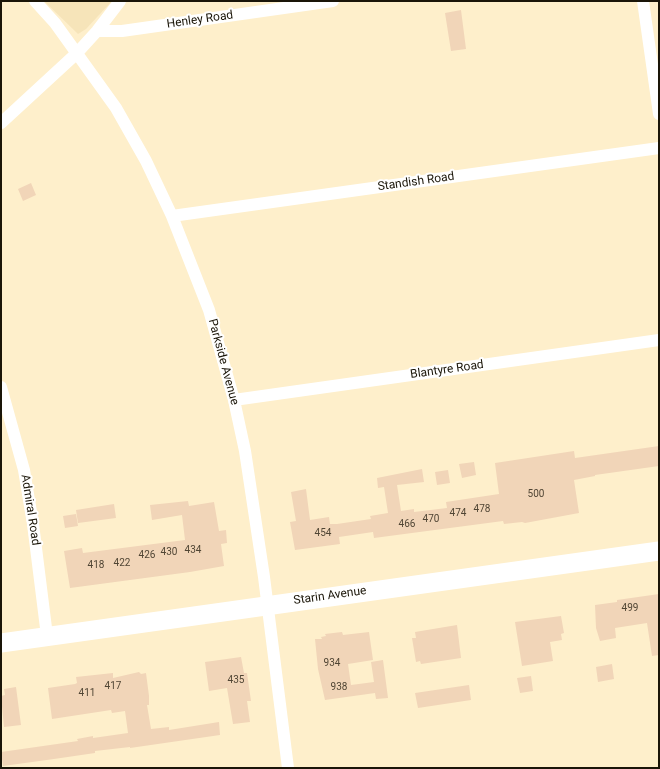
<!DOCTYPE html>
<html>
<head>
<meta charset="utf-8">
<style>
  body { margin:0 }
  #map { position:relative; width:660px; height:769px; overflow:hidden; background:#feefcb; font-family:Roboto,sans-serif }
  canvas { display:block }
  .frame { position:absolute; inset:0; border:2px solid #1a1508; pointer-events:none }
</style>
</head>
<body>
<div id="map">
<canvas width="660" height="769"></canvas>
<div class="frame"></div>
</div>
<script>
const ctx = document.querySelector('canvas').getContext('2d');
ctx.lineJoin = 'round';
function fill(path, color) {
  ctx.fillStyle = color;
  ctx.fill(path, 'evenodd');
}
function toPath(rows) {
  const path = new Path2D();
  for (const r of rows) {
    path.moveTo(r[0], r[1]);
    for (let i = 2; i < r.length; i += 2) path.lineTo(r[i], r[i + 1]);
  }
  return path;
}
function strokePath(path, color, width, dash) {
  ctx.strokeStyle = color;
  ctx.lineWidth = width;
  ctx.lineCap = dash ? 'butt' : 'round';
  ctx.setLineDash(dash || []);
  ctx.stroke(path);
}
function write(font, color, halo, rows, align = 'center') {
  ctx.font = font + ' Roboto,sans-serif';
  ctx.lineWidth = 4;
  ctx.setLineDash([]);
  ctx.textBaseline = 'middle';
  ctx.strokeStyle = halo;
  ctx.fillStyle = color;
  for (const [text, x, y, turn = 0] of rows) {
    ctx.save();
    ctx.translate(x, y);
    ctx.rotate((+turn || 0) * Math.PI / 180);
    ctx.textAlign = isNaN(turn) ? turn : align;
    if (halo) ctx.strokeText(text, 0, 0);
    ctx.fillText(text, 0, 0);
    ctx.restore();
  }
}
fill(toPath([
  [44,1,112,1,86,29,78,34]
]), '#f6e4b9');
fill(toPath([
  [461,10,466,49,451,51,445,13],
  [31,183,36,195,23,201,18,189],
  [659,446,659,466,595,475,595,476,574,480,579,513,525,523,522,522,504,524,503,521,374,538,373,532,339,537,340,544,295,550,290,522,296,521,291,492,306,489,310,520,329,517,330,524,337,524,371,519,370,516,388,513,384,487,378,488,377,478,422,469,424,482,397,485,401,511,414,509,414,512,447,508,446,502,499,494,495,463,574,451,575,458],
  [474,462,476,475,462,478,459,464],
  [448,470,450,483,437,485,435,472],
  [188,501,189,506,214,502,219,531,226,530,227,543,221,544,224,566,190,572,70,588,64,551,82,548,83,553,185,540,182,515,152,520,150,505],
  [114,504,116,518,78,523,76,510],
  [76,514,78,526,65,528,63,516],
  [659,594,659,655,652,656,647,623,615,628,616,638,600,641,596,628,595,605,617,602,617,600],
  [561,616,564,633,561,634,562,640,550,642,553,661,522,666,515,622],
  [457,625,461,658,421,664,420,661,416,662,412,638,416,638,415,632],
  [342,632,343,635,369,632,373,660,348,664,351,685,374,682,371,662,383,660,388,698,376,699,375,693,325,700,318,669,315,639,322,639,321,637,326,636,325,634],
  [241,657,244,673,247,673,251,701,247,701,250,722,233,724,227,688,209,691,205,662],
  [612,664,614,679,598,682,596,667],
  [139,672,141,674,146,673,149,696,149,705,147,705,151,729,169,727,169,730,219,722,220,735,130,748,130,747,95,751,95,753,54,759,3,766,1,752,78,741,77,739,93,736,93,738,128,733,125,711,112,713,111,710,52,719,48,688,75,684,77,683,76,677,113,673,113,678],
  [531,676,533,691,520,693,517,678],
  [469,685,471,700,418,708,415,693],
  [16,687,21,725,4,727,1,696,5,695,4,689]
]), '#f1d5b8');
strokePath(toPath([
  [35,1,55,23,116,108,146,161,172,216,209,310,234,400,245,451,264,577,288,768],
  [643,1,659,114],
  [97,31,122,31,333,1],
  [1,123,77,53,97,31,120,1],
  [172,216,659,148],
  [1,387,24,470,33,524,47,636],
  [234,400,659,340]
]), '#fff', 12);
strokePath(toPath([
  [1,643,659,551]
]), '#fff', 19);
write('10px', '#504534', null, [
  ["500",536,494],
  ["478",482,509],
  ["474",458,513],
  ["470",431,519],
  ["466",407,524],
  ["454",323,533],
  ["434",193,550],
  ["430",169,552],
  ["426",147,555],
  ["422",122,563],
  ["418",96,565],
  ["499",630,608],
  ["934",332,663],
  ["435",236,680],
  ["417",113,686],
  ["938",339,687],
  ["411",87,693]
]);
write('12px', '#1a1508', '#fff', [
  ["Henley Road",200,20,-8],
  ["Standish Road",416,182,-8],
  ["Parkside Avenue",223,362,75],
  ["Blantyre Road",447,370,-8],
  ["Admiral Road",30,510,81],
  ["Starin Avenue",330,596,-8]
]);
</script>
</body>
</html>
